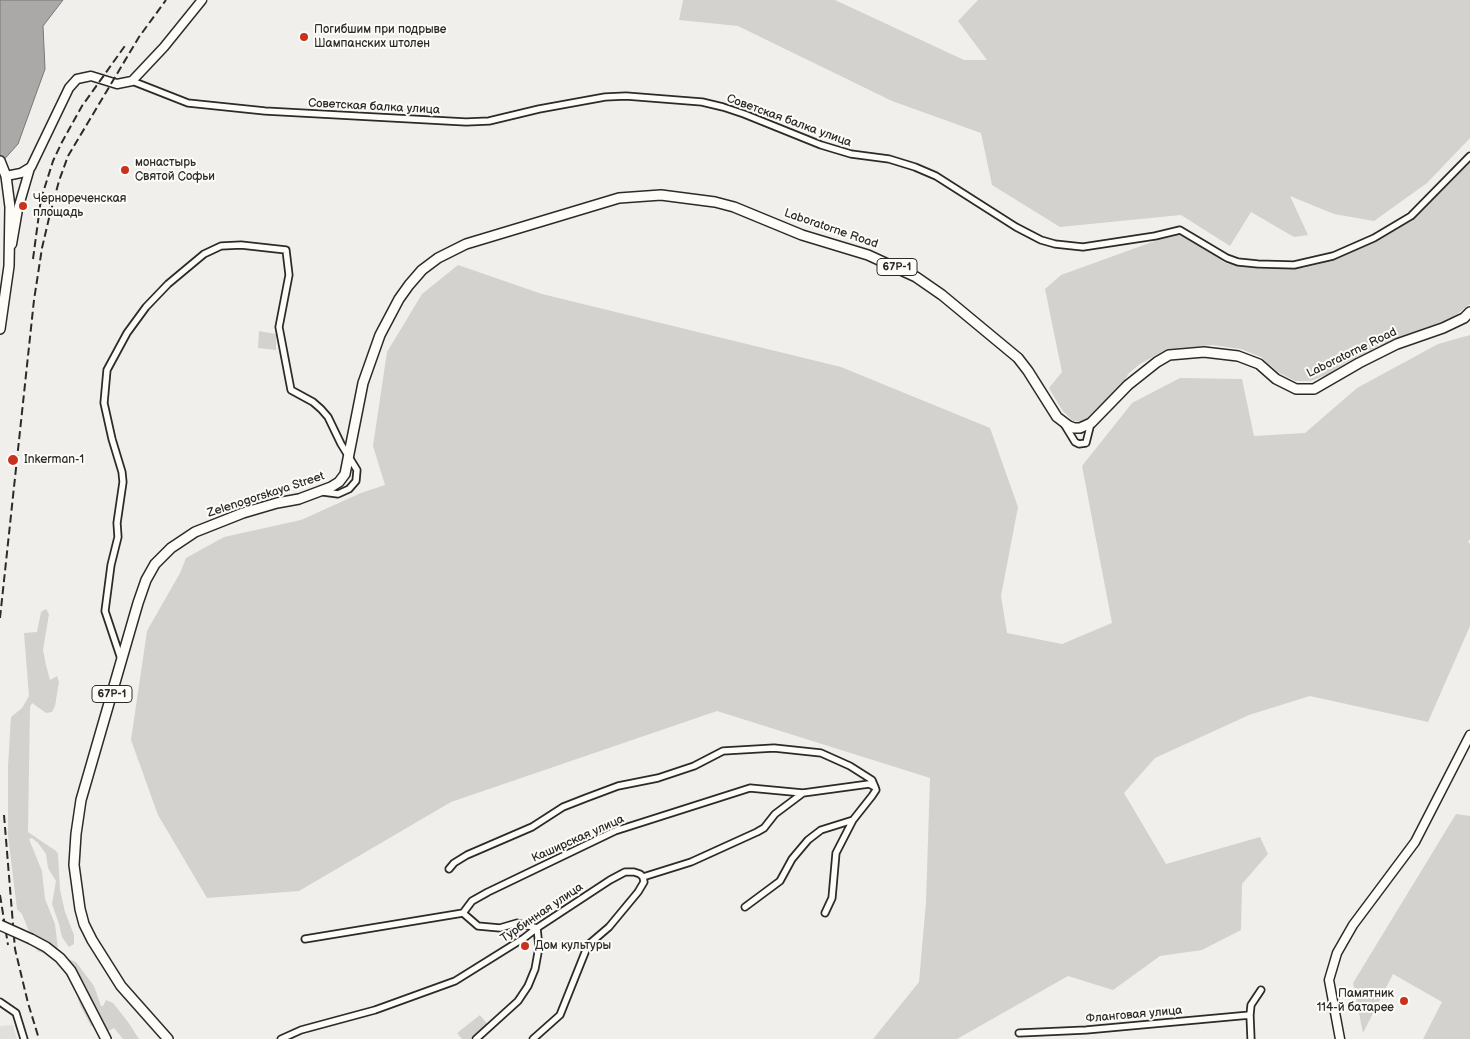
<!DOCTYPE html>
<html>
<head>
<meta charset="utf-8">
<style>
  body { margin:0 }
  canvas { display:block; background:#f0efeb }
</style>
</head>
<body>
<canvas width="1470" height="1039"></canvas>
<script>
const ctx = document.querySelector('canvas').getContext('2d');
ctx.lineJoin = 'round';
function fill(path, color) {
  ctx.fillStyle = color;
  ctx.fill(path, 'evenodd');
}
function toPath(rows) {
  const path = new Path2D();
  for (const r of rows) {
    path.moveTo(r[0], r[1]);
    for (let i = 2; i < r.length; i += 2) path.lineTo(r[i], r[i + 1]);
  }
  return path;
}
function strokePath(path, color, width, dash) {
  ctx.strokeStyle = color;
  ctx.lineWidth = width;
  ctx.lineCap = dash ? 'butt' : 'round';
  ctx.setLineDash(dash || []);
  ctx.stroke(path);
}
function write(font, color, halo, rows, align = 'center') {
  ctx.font = font + ' "Balsamiq Sans",sans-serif';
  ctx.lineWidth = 4;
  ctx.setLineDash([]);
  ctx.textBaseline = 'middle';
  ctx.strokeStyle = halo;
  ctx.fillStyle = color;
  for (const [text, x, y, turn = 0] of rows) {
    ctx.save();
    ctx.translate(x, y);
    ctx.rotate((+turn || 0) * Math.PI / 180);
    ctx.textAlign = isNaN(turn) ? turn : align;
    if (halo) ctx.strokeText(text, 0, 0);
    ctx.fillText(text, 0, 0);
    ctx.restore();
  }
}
fill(toPath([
  [13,1025,17,1039,0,1039,0,1026]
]), '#e1e0dc');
fill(toPath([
  [683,0,835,0,964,60,987,60,958,21,978,0,1470,0,1470,138,1427,183,1374,221,1334,214,1290,196,1308,235,1294,237,1251,212,1230,246,1181,215,1060,227,992,185,981,133,892,101,738,26,679,20],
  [1470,162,1470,304,1452,318,1379,346,1345,363,1329,374,1311,381,1295,381,1278,372,1261,357,1241,349,1212,345,1167,349,1140,364,1129,373,1120,388,1092,419,1083,422,1073,421,1062,410,1049,388,1062,372,1045,289,1061,275,1177,233,1200,244,1225,263,1261,269,1303,268,1323,263,1369,243,1414,218],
  [458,265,542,294,841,367,990,428,1018,507,1001,596,1007,633,1062,644,1112,623,1082,466,1132,403,1180,378,1242,379,1254,436,1305,433,1357,388,1438,344,1470,335,1470,539,1468,542,1470,544,1470,626,1428,722,1310,696,1249,715,1155,758,1124,793,1166,864,1260,837,1268,854,1242,884,1241,930,1202,950,1160,956,1113,990,1068,976,957,1039,873,1039,919,982,926,902,930,778,717,711,451,802,299,891,207,898,158,815,131,740,147,631,180,573,186,558,224,537,301,520,361,493,385,485,373,446,387,352,422,294],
  [259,331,276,334,276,350,258,348],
  [46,609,49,614,43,650,46,665,50,680,57,676,59,682,55,706,52,712,46,713,32,703,30,707,28,832,56,851,58,854,60,890,65,912,74,935,74,944,69,947,62,937,59,924,52,904,56,881,48,868,46,854,38,843,32,838,29,839,42,871,45,899,55,924,58,949,68,959,76,962,94,986,101,1006,103,1006,106,1000,113,1003,128,1022,139,1039,123,1039,114,1028,106,1032,99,1027,91,1026,80,1005,76,992,64,971,50,955,37,951,22,914,17,909,8,836,8,766,11,717,22,708,29,696,24,633,37,632,41,612],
  [1456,814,1470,816,1470,1039,1423,1039,1442,1002,1393,974,1363,1033,1353,983],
  [480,1015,488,1025,470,1039,462,1039,457,1033]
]), '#d3d2cf');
const water = toPath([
  [0,0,63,0,43,26,45,69,18,144,0,164,0,0]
]);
fill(water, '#aaa9a7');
strokePath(water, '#777775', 1);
const minor = toPath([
  [132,81,188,103,265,111,466,122,489,121,539,109,605,97,626,96,702,102,723,107,744,114,821,145,851,154,889,159,915,167,936,176,1016,227,1041,240,1055,244,1083,247,1155,236,1180,230,1227,258,1238,262,1258,264,1294,265,1333,256,1374,238,1411,216,1470,156],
  [1064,424,1075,442,1079,444,1086,443,1091,423],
  [121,659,105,611,111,565,118,537,117,523,123,482,122,472,112,439,104,403,107,370,127,333,146,307,168,284,204,254,221,246,241,245,286,250,289,275,279,327,291,390,313,402,321,409,328,417,341,444,357,470,356,481,349,489,338,494,323,492],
  [449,869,454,863,467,855,532,827,563,807,586,798,618,786,658,778,694,766,723,751,774,748,821,753,850,766,872,780,875,787],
  [463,913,478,926,500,928,517,923,537,928],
  [825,913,832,898,836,853,853,820],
  [305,939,463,913,472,901,488,892,615,831,750,788,803,793,869,784,875,787,876,790,872,796,853,820,821,830,808,840,792,859,780,881,745,907],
  [0,1002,16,1013,24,1039],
  [1019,1033,1086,1030,1250,1015],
  [281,1039,301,1030,375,1010,455,981,524,938,537,928,610,880,625,872,634,872,640,874,643,877,691,862,757,832,764,828,775,814,803,793],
  [476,1039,518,1001,528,986,535,969,539,947,537,928],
  [533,1039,560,1015,588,945,609,927,638,892,644,882,643,877],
  [1251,1039,1250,1015,1251,1005,1261,990]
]);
const secondary = toPath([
  [6,176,21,173,31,167,69,88,77,79,91,76,117,84,132,81,164,47,202,0],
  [12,244,18,209,30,168],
  [1340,1039,1329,980,1337,953,1353,925,1415,842,1470,735]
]);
const primary = toPath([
  [0,161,6,176,10,207,9,266,0,329],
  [31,939,46,947,60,958,71,971,106,1039],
  [168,1039,121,986,92,940,84,924,80,909,74,865,76,834,81,800,138,603,146,580,155,564,171,548,195,532,243,513,277,503,299,499,331,487,339,482,345,474,363,383,380,335,399,299,409,285,422,270,438,258,466,244,619,198,661,195,715,202,734,207,802,235,868,255,916,277,942,295,1018,358,1028,371,1057,417,1069,426,1074,428,1080,428,1091,423,1128,385,1157,362,1169,355,1204,352,1238,356,1259,364,1276,379,1296,389,1314,389,1359,363,1397,344,1443,328,1464,318,1470,312]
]);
strokePath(minor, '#2b2b2b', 9);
strokePath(secondary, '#2b2b2b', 11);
strokePath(primary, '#2b2b2b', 12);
strokePath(minor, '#fdfcf7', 5.5);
strokePath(secondary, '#fdfcf7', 8);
strokePath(primary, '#fdfcf7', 9);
strokePath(toPath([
  [33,259,41,199,53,161,62,142,82,106,127,43],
  [0,618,34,300,42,248,50,214,59,181,68,156,139,37,166,0],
  [4,815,15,949,28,1003,39,1039],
  [0,895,8,945]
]), '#2b2b2b', 2, [8, 4]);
const primaryBridge = toPath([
  [0,925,31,939]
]);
strokePath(primaryBridge, '#2b2b2b', 12, []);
strokePath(primaryBridge, '#fdfcf7', 9);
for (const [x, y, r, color] of [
  [304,37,5,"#c8321e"],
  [125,170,5,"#c8321e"],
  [23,206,5,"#c8321e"],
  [13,460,6,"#c8321e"],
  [525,946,5,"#c8321e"],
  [1404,1001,5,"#c8321e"]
]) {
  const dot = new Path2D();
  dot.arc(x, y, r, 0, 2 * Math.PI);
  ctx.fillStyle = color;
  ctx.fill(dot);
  strokePath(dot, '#fdfcf7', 2);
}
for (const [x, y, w] of [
  [897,267,40],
  [112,694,40]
]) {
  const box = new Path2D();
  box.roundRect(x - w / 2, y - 8.5, w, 17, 4);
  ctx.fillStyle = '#fdfcf7';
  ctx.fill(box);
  strokePath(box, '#2b2b2b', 1);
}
write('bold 11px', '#2b2b2b', null, [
  ["67Р-1",897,267],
  ["67Р-1",112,694]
]);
write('12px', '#2b2b2b', '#fdfcf7', [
  ["Погибшим при подрыве",314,30],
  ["Шампанских штолен",314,44],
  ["монастырь",135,163],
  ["Святой Софьи",135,177],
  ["Чернореченская",33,199],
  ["площадь",33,213],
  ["Inkerman-1",24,460],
  ["Дом культуры",535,946],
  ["Памятник",1394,994,"right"],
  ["114-й батарее",1394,1008,"right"]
], 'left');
write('12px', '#2b2b2b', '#fdfcf7', [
  ["Советская балка улица",374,107,3],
  ["Советская балка улица",789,121,20],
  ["Laboratorne Road",831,229,19],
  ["Laboratorne Road",1352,353,-26],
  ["Zelenogorskaya Street",266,495,-18],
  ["Каширская улица",578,839,-24],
  ["Турбинная улица",542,913,-34],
  ["Фланговая улица",1134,1015,-5]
]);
</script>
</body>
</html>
